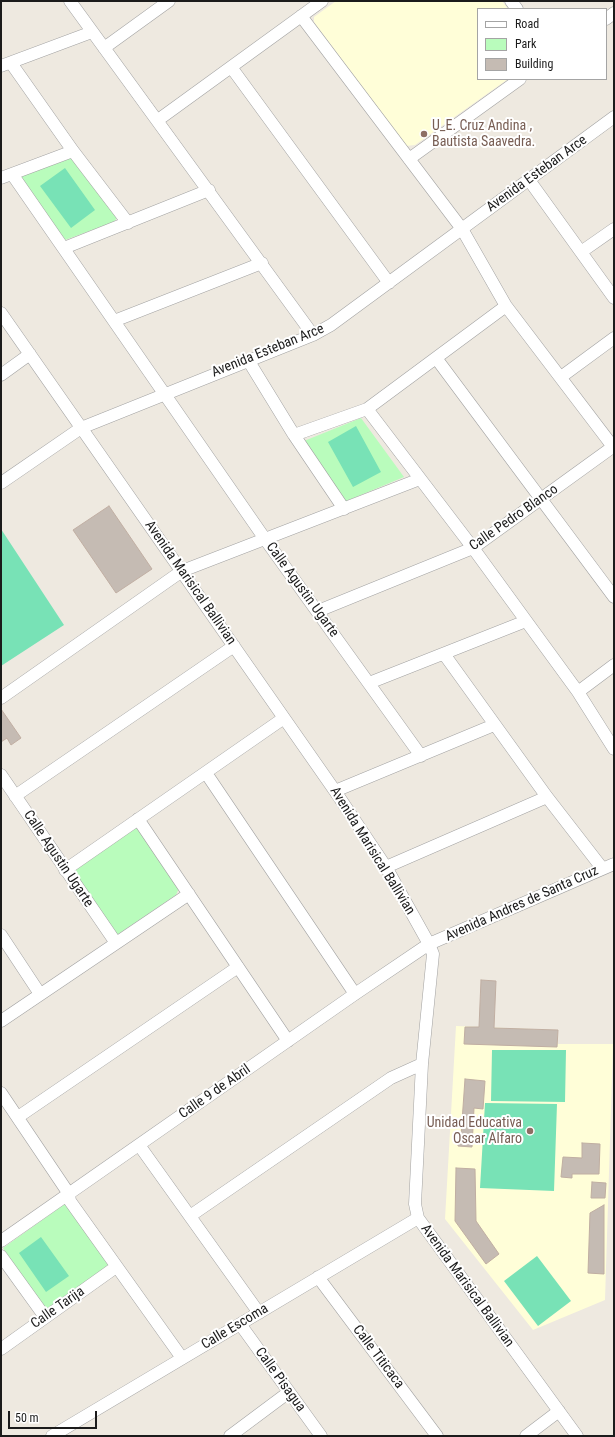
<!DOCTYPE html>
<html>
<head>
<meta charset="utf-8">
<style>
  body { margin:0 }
  #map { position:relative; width:615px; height:1437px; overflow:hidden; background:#eee9e0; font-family:"Roboto Condensed",sans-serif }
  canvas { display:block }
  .frame { position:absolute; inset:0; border:2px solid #1b1b1b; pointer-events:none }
  .legend { position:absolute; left:477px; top:8px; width:130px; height:72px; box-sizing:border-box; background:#fff; border:1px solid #a4a4a4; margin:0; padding:5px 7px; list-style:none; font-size:12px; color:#1b1b1b }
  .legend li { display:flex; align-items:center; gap:8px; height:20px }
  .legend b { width:20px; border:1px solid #a4a4a4 }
  .scale { position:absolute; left:8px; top:1411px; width:89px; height:18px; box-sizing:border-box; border:2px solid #1b1b1b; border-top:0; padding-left:5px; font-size:12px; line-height:14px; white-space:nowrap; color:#1b1b1b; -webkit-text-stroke:3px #fff; paint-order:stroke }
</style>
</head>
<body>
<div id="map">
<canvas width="615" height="1437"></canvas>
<div class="frame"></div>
<ul class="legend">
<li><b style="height:5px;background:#fff"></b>Road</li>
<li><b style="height:11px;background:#b9fcbc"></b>Park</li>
<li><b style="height:11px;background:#c5bbb3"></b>Building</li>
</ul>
<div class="scale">50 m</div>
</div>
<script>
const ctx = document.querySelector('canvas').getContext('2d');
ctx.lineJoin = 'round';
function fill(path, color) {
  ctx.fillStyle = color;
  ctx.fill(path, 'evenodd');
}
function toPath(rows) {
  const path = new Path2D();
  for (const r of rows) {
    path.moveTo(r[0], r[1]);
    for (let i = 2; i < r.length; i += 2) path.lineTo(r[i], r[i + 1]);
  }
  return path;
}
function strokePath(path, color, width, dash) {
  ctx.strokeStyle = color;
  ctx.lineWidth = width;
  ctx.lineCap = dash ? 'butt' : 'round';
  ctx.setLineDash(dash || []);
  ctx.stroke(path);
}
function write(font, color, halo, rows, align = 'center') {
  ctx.font = font + ' "Roboto Condensed",sans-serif';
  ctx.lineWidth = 4;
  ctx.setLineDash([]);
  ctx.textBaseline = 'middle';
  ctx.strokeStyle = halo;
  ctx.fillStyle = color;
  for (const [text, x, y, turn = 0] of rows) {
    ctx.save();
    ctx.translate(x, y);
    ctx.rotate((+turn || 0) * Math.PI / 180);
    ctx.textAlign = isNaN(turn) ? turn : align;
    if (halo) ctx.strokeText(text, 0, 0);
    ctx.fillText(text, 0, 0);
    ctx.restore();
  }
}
fill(toPath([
  [336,1,502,1,508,9,478,9,478,79,508,79,415,145,406,146,314,22,314,17],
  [456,1026,558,1030,558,1044,613,1044,605,1300,533,1330,445,1219]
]), '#fffed8');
fill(toPath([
  [71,157,116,215,116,219,114,222,65,240,21,179,21,176],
  [361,418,404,477,344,502,304,441],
  [134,828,139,829,179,888,176,895,117,935,74,875,75,870],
  [66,1203,110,1265,46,1310,3,1248]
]), '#b9fcbc');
fill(toPath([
  [65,168,95,210,71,228,40,186],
  [356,426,381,472,353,487,328,442],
  [1,529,64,625,1,666],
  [492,1050,566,1050,565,1102,491,1101],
  [485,1103,557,1104,554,1191,480,1188],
  [41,1237,69,1276,46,1292,19,1253],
  [537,1256,571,1301,538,1326,504,1281]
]), '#78e2b6');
const building = toPath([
  [109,506,152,569,116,593,73,530,109,506],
  [1,709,21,738,11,745,7,738,1,742,1,709],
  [481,980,496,981,494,1028,558,1030,557,1047,464,1044,465,1027,479,1027,481,980],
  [465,1079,485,1081,483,1109,474,1108,472,1147,458,1146,458,1136,461,1136,465,1079],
  [582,1143,600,1144,599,1174,572,1174,572,1178,561,1177,563,1157,582,1158,582,1143],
  [456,1168,475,1169,476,1221,499,1254,486,1264,455,1221,456,1168],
  [592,1182,606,1183,605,1198,591,1198,592,1182],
  [604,1205,604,1274,588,1273,590,1213,604,1205]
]);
fill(building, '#c5bbb3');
strokePath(building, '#c0aea2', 1);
const street = toPath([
  [70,1,313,335],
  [511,1,517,9],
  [301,16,462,229,506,306,614,448],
  [606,19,614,13],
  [104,48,169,1],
  [11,63,73,151,128,223],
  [1,66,92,32],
  [231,67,389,283],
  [158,120,322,1],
  [409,159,520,79],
  [12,174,265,539,421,756],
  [1,178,73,151],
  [529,180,614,298],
  [64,248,209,190],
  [581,252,614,229],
  [1,313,335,791,386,867,429,944,433,954,422,1064,415,1204,418,1218,577,1436],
  [114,321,262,263],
  [436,358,614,597],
  [248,360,294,435,344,509],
  [1,375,30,354],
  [561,377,614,338],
  [367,409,473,548,578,692,614,749],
  [294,435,367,409,506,306],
  [1,483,81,428,313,335,331,325,614,117],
  [318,611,473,548,614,446],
  [444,654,547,797,602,868],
  [369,683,526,621],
  [578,692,614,665],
  [1,698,182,571,420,479],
  [206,773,355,994],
  [1,775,116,943],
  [335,791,494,725],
  [15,796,234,646],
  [138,819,288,1041],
  [386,867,547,797],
  [65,870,284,718],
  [1,935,40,994],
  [1,1021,189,894],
  [1,1093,69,1194,70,1201,182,1358],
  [18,1117,238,967],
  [139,1145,259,1313],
  [190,1216,391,1078,422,1064],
  [1,1241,355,994,429,944,614,864],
  [1,1256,45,1317],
  [318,1277,437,1436],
  [240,1324,321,1436],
  [1,1349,116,1267],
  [52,1436,418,1218],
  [230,1436,289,1392],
  [526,1436,559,1411]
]);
strokePath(street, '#a2a2a2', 13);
strokePath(street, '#fff', 12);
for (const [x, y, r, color] of [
  [424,134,4,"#8d6e63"],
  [530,1131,4,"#8d6e63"]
]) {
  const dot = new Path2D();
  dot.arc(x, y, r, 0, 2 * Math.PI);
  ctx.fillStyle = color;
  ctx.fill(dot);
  strokePath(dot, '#fff', 1.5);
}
write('14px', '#785e54', '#fff', [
  ["U_E. Cruz Andina ,",432,126],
  ["Bautista Saavedra.",432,142],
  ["Unidad Educativa",522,1123,"right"],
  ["Oscar Alfaro",522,1139,"right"]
], 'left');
write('14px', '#1b1b1b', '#fff', [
  ["Avenida Esteban Arce",537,174,-36],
  ["Avenida Esteban Arce",268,351,-22],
  ["Calle Pedro Blanco",514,518,-35],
  ["Avenida Marisical Ballivian",190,583,55],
  ["Calle Agustin Ugarte",302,590,54],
  ["Avenida Marisical Ballivian",372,851,58],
  ["Calle Agustin Ugarte",58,859,56],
  ["Avenida Andres de Santa Cruz",522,904,-24],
  ["Calle 9 de Abril",215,1092,-35],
  ["Avenida Marisical Ballivian",467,1286,54],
  ["Calle Tarija",58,1308,-35],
  ["Calle Escoma",235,1327,-31],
  ["Calle Titicaca",378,1357,53],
  ["Calle Pisagua",280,1380,54]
]);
</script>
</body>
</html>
